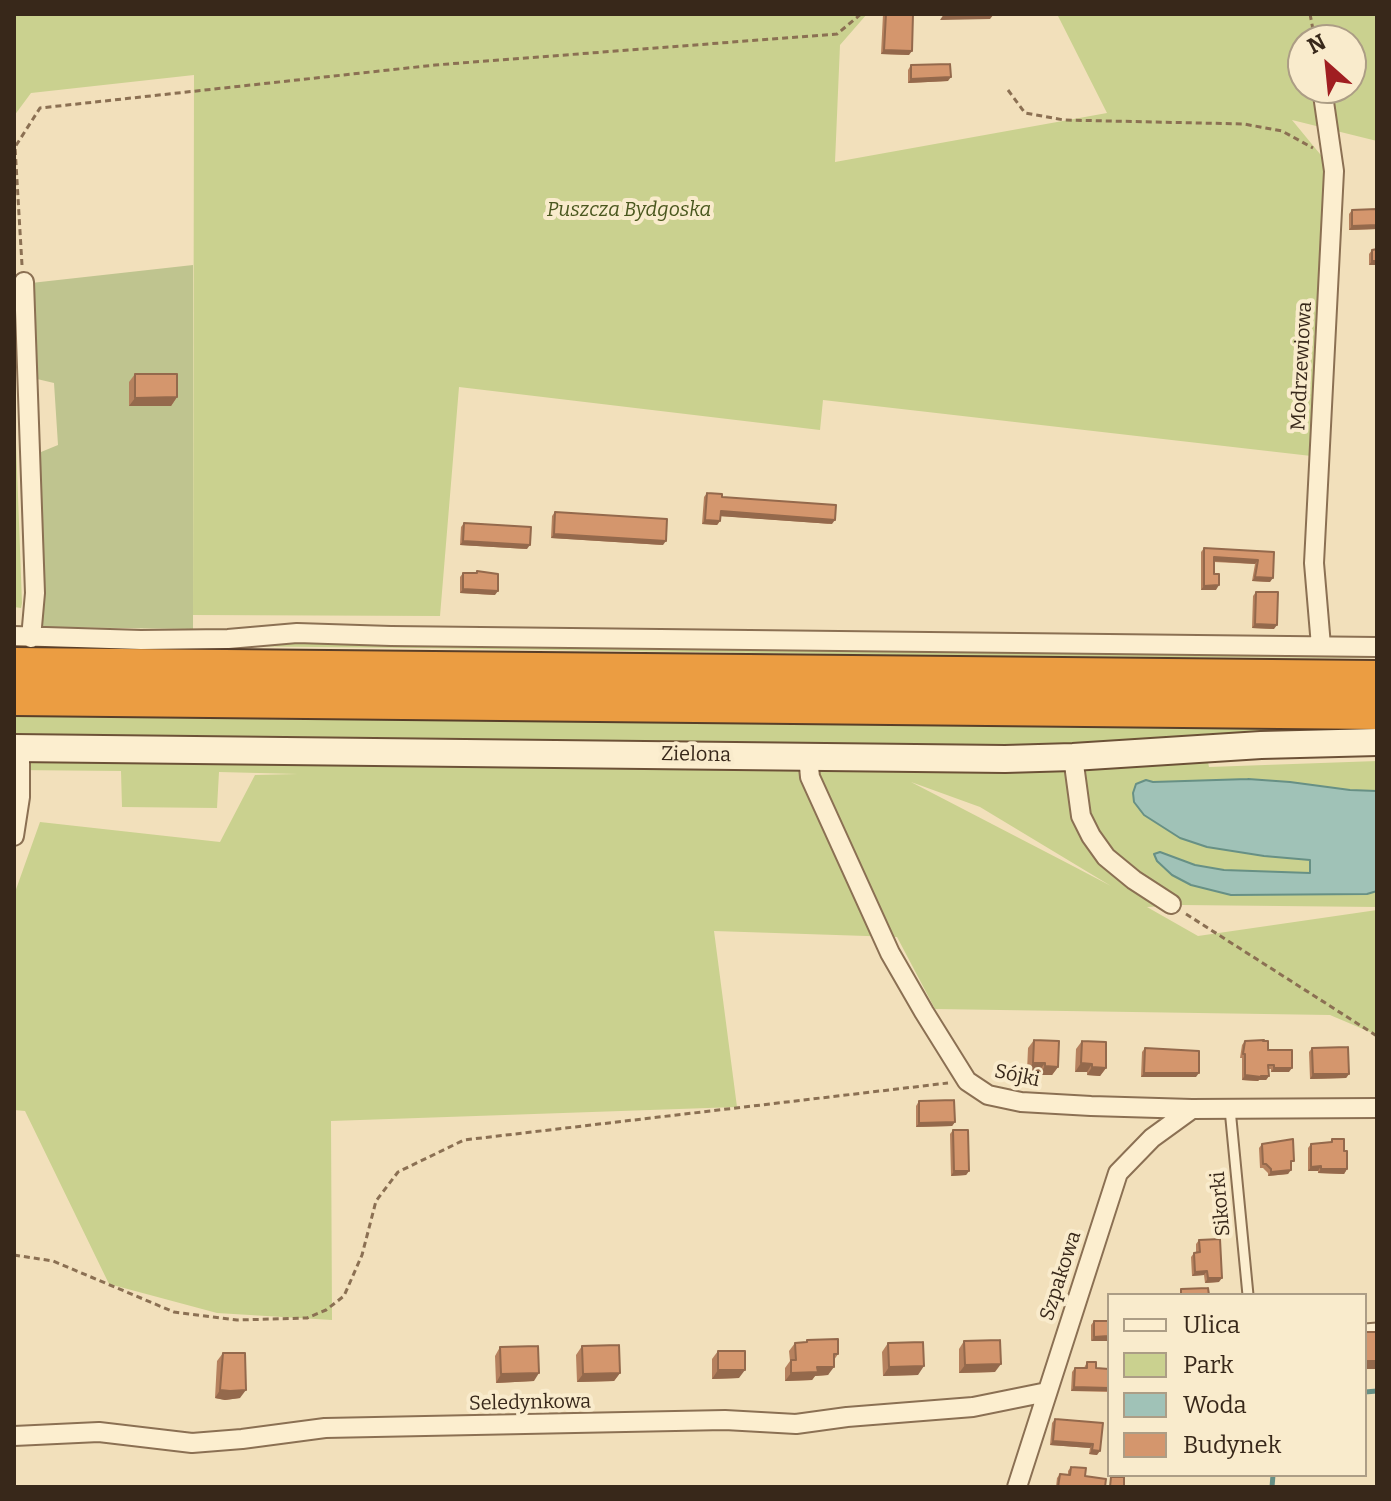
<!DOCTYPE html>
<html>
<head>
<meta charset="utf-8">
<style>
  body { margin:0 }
  #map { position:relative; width:1391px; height:1501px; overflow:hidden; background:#f2e0bb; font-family:Bitter,serif }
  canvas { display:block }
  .frame { position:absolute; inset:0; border:16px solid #38281a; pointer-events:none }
  .legend { position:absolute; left:1107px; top:1293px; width:260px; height:184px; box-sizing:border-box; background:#f9ebcc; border:2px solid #ac9d85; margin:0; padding:10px 14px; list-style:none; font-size:24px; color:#38281a }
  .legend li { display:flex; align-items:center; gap:16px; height:40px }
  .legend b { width:40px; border:2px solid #ac9d85 }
  .north { position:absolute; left:1287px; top:24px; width:80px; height:80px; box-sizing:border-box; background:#f9ebcc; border:2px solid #ac9d85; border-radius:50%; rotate:333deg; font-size:22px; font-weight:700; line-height:32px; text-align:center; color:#38281a }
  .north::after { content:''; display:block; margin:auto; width:28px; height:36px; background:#a01e21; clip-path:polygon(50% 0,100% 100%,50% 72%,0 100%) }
</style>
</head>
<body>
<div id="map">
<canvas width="1391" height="1501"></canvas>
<div class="frame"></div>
<ul class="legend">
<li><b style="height:10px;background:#fceecf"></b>Ulica</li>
<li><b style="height:22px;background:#cad18f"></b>Park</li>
<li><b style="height:22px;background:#a0c2b7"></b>Woda</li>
<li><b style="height:22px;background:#d4966d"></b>Budynek</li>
</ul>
<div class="north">N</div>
</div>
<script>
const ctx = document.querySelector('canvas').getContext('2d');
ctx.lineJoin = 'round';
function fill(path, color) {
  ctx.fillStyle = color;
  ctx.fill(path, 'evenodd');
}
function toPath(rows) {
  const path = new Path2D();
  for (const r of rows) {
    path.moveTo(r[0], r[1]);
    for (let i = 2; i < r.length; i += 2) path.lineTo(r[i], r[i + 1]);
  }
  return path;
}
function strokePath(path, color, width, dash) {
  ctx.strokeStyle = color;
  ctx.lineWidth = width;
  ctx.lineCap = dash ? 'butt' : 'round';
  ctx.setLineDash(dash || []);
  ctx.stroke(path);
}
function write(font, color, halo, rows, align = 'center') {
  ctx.font = font + ' Bitter,serif';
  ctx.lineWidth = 8;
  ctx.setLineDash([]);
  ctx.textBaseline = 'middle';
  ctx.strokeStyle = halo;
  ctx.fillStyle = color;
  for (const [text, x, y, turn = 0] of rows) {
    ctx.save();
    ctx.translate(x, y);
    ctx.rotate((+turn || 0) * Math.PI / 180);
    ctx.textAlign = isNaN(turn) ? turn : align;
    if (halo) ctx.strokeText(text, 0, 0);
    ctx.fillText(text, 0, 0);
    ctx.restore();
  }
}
fill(toPath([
  [14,14,867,14,840,45,835,162,1107,113,1057,14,1377,14,1377,141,1292,120,1334,171,1320,457,823,400,820,430,459,387,440,616,193,615,194,75,31,93,14,116],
  [1303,40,1351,40,1351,88,1303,88],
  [14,389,22,603,21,608,14,607],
  [14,640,1377,651,1377,658,970,656,417,648,14,644],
  [14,715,260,719,1154,727,1353,730,1203,737,1209,767,1377,761,1377,907,1182,905,1147,907,1198,936,1377,910,1377,1035,1330,1015,935,1009,897,937,714,931,737,1107,331,1121,332,1320,217,1313,109,1284,25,1111,14,1110,14,895,40,822,220,842,255,775,298,774,219,772,217,808,122,807,121,771,14,770],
  [911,782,980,807,1111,886,1071,865]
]), '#cad18f');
fill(toPath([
  [193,265,193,629,40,627,41,452,58,445,54,383,37,379,31,283]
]), '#bfc48f');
const water = toPath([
  [1248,779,1290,782,1350,790,1377,791,1377,891,1367,894,1231,895,1191,885,1172,875,1157,861,1154,854,1160,852,1195,865,1224,870,1310,873,1310,860,1264,856,1207,847,1180,838,1144,815,1134,802,1133,793,1136,784,1146,780,1153,782,1248,779]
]);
fill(water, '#a0c2b7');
strokePath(water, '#679085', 2);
strokePath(toPath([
  [1365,1392,1377,1391],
  [1272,1487,1273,1475]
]), '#679085', 5);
const lane = toPath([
  [1230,1109,1248,1295],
  [1365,1329,1377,1328]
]);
const street = toPath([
  [24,282,35,593,31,638],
  [14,636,141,640,228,639,297,633,391,636,1377,647],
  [1321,646,1314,563,1334,171,1322,88],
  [808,756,810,777,890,953,924,1012,967,1081,988,1095,1021,1102,1091,1106,1192,1109,1377,1108],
  [1073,757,1081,816,1091,836,1106,857,1134,880,1171,904],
  [14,836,20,797,20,748],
  [14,1436,99,1432,192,1443,242,1439,325,1428,725,1420,796,1424,847,1417,973,1407,1047,1392],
  [1017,1487,1118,1173,1152,1138,1192,1109]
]);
const secondary = toPath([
  [14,748,1005,759,1073,757,1261,745,1377,742]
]);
const highway = toPath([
  [14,665,1377,678],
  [14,698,1377,712]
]);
strokePath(lane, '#8b7053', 13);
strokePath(street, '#8b7053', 22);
strokePath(secondary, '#6c5137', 30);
strokePath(highway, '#583e29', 38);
strokePath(toPath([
  [1310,14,1315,40],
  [1008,90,1025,113,1064,120,1244,124,1282,131,1313,148],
  [22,265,15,147,40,108,435,65,837,34,861,14],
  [1186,914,1377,1036],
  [14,1255,53,1261,174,1312,237,1320,307,1318,326,1310,344,1296,362,1255,376,1201,398,1172,464,1140,948,1083]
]), '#8b7053', 3, [6, 4]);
strokePath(lane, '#fceecf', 9);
strokePath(street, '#fceecf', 18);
strokePath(secondary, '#fceecf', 26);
strokePath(highway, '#eb9d42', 34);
fill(toPath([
  [883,14,913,14,909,55,881,54],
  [911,65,948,81,908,83,908,70],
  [1377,209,1377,229,1349,230,1349,214,1352,210],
  [1372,250,1377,265,1369,265,1369,254],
  [135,374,177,397,171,406,129,406,129,382],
  [707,493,722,497,832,524,721,516,720,521,717,525,702,524,704,497],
  [555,512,663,545,551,538,552,516],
  [464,523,527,549,460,545,461,527],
  [1204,548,1274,552,1270,582,1252,581,1255,564,1214,562,1214,574,1216,590,1201,590,1201,552],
  [477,571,495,595,460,593,460,577,463,573,475,573],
  [1256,592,1274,629,1252,628,1253,596],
  [1034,1040,1058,1067,1052,1075,1039,1075,1039,1071,1027,1071,1028,1048],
  [1082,1041,1106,1068,1100,1076,1087,1075,1087,1072,1075,1072,1076,1049],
  [1245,1041,1268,1050,1289,1072,1271,1072,1271,1069,1269,1069,1269,1076,1266,1080,1259,1080,1258,1081,1242,1080,1242,1058,1240,1058,1242,1045],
  [1145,1048,1196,1077,1141,1077,1142,1052],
  [1312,1048,1349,1074,1346,1078,1310,1079,1309,1052],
  [919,1101,955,1122,952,1126,916,1127,916,1106],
  [953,1130,969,1171,966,1175,951,1176,950,1134],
  [1332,1139,1344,1151,1347,1169,1344,1174,1318,1173,1318,1171,1308,1171,1308,1148,1311,1144,1330,1142],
  [1262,1144,1291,1165,1288,1174,1268,1176,1268,1173,1263,1168,1260,1168,1259,1148],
  [1199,1240,1219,1282,1205,1283,1204,1275,1192,1276,1191,1257,1194,1253,1196,1253,1196,1244],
  [1094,1321,1109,1321,1091,1341,1091,1325],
  [807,1340,838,1354,834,1360,828,1375,815,1376,812,1380,785,1381,785,1368,790,1361,789,1351,795,1343,806,1342],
  [964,1341,995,1372,959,1373,959,1349],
  [888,1343,918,1375,883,1376,882,1352],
  [582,1346,620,1373,614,1381,577,1382,576,1355],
  [500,1347,534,1381,496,1383,495,1356],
  [718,1351,739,1378,712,1379,712,1359],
  [223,1353,240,1398,225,1400,215,1398,217,1361],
  [1087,1362,1096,1368,1108,1392,1071,1391,1072,1372,1075,1368,1084,1368],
  [1055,1419,1103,1423,1097,1455,1089,1454,1090,1448,1050,1445,1052,1423],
  [1071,1467,1085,1476,1105,1487,1056,1487,1057,1478,1060,1474,1068,1475,1068,1471]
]), '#b6815e');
fill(toPath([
  [944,14,994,14,990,19,940,20],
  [884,50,912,51,909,55,881,54],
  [951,77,948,81,908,83,911,79],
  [1377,225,1377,229,1349,230,1352,226],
  [1372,261,1377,261,1377,265,1369,265],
  [177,397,171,406,129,406,135,398],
  [721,511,835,520,832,524,718,516],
  [705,520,720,521,717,525,702,524],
  [554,534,666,541,663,545,551,538],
  [463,541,530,545,527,549,460,545],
  [1214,557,1258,560,1255,564,1211,561],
  [1255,577,1273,578,1270,582,1252,581],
  [1219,585,1216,590,1201,590,1204,586],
  [463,589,498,591,495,595,460,593],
  [1255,624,1277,625,1274,629,1252,628],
  [1033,1063,1045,1063,1039,1071,1027,1071],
  [1081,1063,1092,1064,1087,1072,1075,1072],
  [1045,1066,1058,1067,1052,1075,1039,1075],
  [1092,1067,1106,1068,1100,1076,1087,1075],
  [1274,1068,1292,1068,1289,1072,1271,1072],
  [1144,1073,1199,1073,1196,1077,1141,1077],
  [1313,1074,1349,1074,1346,1078,1310,1079],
  [1245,1075,1261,1076,1269,1076,1266,1080,1259,1080,1258,1081,1242,1080],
  [955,1122,952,1126,916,1127,919,1123],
  [1321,1166,1318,1171,1308,1171,1311,1167],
  [1321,1169,1347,1169,1344,1174,1318,1173],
  [1291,1170,1288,1174,1268,1176,1271,1172],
  [954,1171,969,1171,966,1175,951,1176],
  [1207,1271,1204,1275,1192,1276,1195,1272],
  [1208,1278,1222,1278,1219,1282,1205,1283],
  [1109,1336,1109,1341,1091,1341,1094,1337],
  [1366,1361,1377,1361,1377,1369,1365,1369],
  [1001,1364,995,1372,959,1373,965,1365],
  [924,1366,918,1375,883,1376,889,1367],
  [817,1367,834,1367,828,1375,815,1376,812,1380,785,1381,791,1373],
  [718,1370,745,1370,739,1378,712,1379],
  [539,1373,534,1381,496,1383,501,1374],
  [620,1373,614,1381,577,1382,583,1374],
  [1074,1387,1109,1388,1109,1391,1071,1391],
  [220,1390,246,1390,240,1398,225,1400,215,1398],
  [1053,1441,1093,1444,1090,1448,1050,1445],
  [1092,1450,1100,1451,1097,1455,1089,1454]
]), '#94694c');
const building = toPath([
  [886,14,913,14,912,51,884,50,886,14],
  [950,64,951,77,911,79,911,65,950,64],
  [1377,209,1377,225,1352,226,1352,210,1377,209],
  [1377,249,1377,261,1372,261,1372,250,1377,249],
  [135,374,177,374,177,397,135,398,135,374],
  [707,493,722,494,722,497,836,505,835,520,721,511,720,521,705,520,707,493],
  [555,512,667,519,666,541,554,534,555,512],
  [464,523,531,527,530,545,463,541,464,523],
  [1204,548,1274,552,1273,578,1255,577,1258,560,1214,557,1214,574,1219,574,1219,585,1204,586,1204,548],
  [477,571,498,574,498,591,463,589,463,573,477,573,477,571],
  [1256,592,1278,592,1277,625,1255,624,1256,592],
  [1034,1040,1059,1041,1058,1067,1045,1066,1045,1063,1033,1063,1034,1040],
  [1264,1040,1263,1041,1268,1041,1268,1050,1292,1050,1292,1068,1274,1068,1274,1065,1268,1065,1269,1076,1261,1076,1261,1077,1245,1075,1245,1054,1243,1054,1245,1041,1264,1040],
  [1082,1041,1106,1042,1106,1068,1092,1067,1092,1064,1081,1063,1082,1041],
  [1348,1047,1349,1074,1313,1074,1312,1048,1348,1047],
  [1145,1048,1199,1051,1199,1073,1144,1073,1145,1048],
  [954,1100,955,1122,919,1123,919,1101,954,1100],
  [953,1130,968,1130,969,1171,954,1171,953,1130],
  [1293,1139,1294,1161,1291,1161,1291,1170,1271,1172,1271,1169,1266,1164,1263,1164,1262,1144,1293,1139],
  [1332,1139,1344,1139,1344,1151,1347,1151,1347,1169,1321,1169,1321,1166,1311,1167,1311,1144,1332,1142,1332,1139],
  [1220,1239,1222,1278,1208,1278,1207,1271,1195,1272,1194,1253,1200,1252,1199,1240,1220,1239],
  [1208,1288,1209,1295,1181,1295,1181,1289,1208,1288],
  [1094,1321,1109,1321,1109,1336,1094,1337,1094,1321],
  [1365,1332,1377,1332,1377,1361,1366,1361,1365,1332],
  [838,1339,838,1354,834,1354,834,1367,817,1367,818,1372,791,1373,791,1360,796,1360,795,1343,807,1342,807,1340,838,1339],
  [1000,1340,1001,1364,965,1365,964,1341,1000,1340],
  [923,1342,924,1366,889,1367,888,1343,923,1342],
  [619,1345,620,1373,583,1374,582,1346,619,1345],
  [538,1346,539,1373,501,1374,500,1347,538,1346],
  [718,1351,745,1351,745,1370,718,1370,718,1351],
  [223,1353,245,1353,246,1390,230,1391,220,1390,223,1353],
  [1087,1362,1096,1362,1096,1368,1109,1369,1109,1388,1074,1387,1075,1368,1087,1368,1087,1362],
  [1055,1419,1103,1423,1100,1451,1092,1450,1093,1444,1053,1441,1055,1419],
  [1071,1467,1086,1468,1085,1476,1106,1479,1105,1487,1058,1487,1060,1474,1070,1475,1071,1467],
  [1111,1477,1124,1477,1124,1487,1110,1487,1111,1477]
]);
fill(building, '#d4966d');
strokePath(building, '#94694c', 2);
write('italic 20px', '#4a571e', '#f9ebcc', [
  ["Puszcza Bydgoska",629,210]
]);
write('20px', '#38281a', '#f9ebcc', [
  ["Modrzewiowa",1302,366,-87],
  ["Zielona",696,755,1],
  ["Sójki",1017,1076,12],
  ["Sikorki",1221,1204,-95],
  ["Szpakowa",1061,1276,-72],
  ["Seledynkowa",530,1403,-1]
]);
</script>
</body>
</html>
